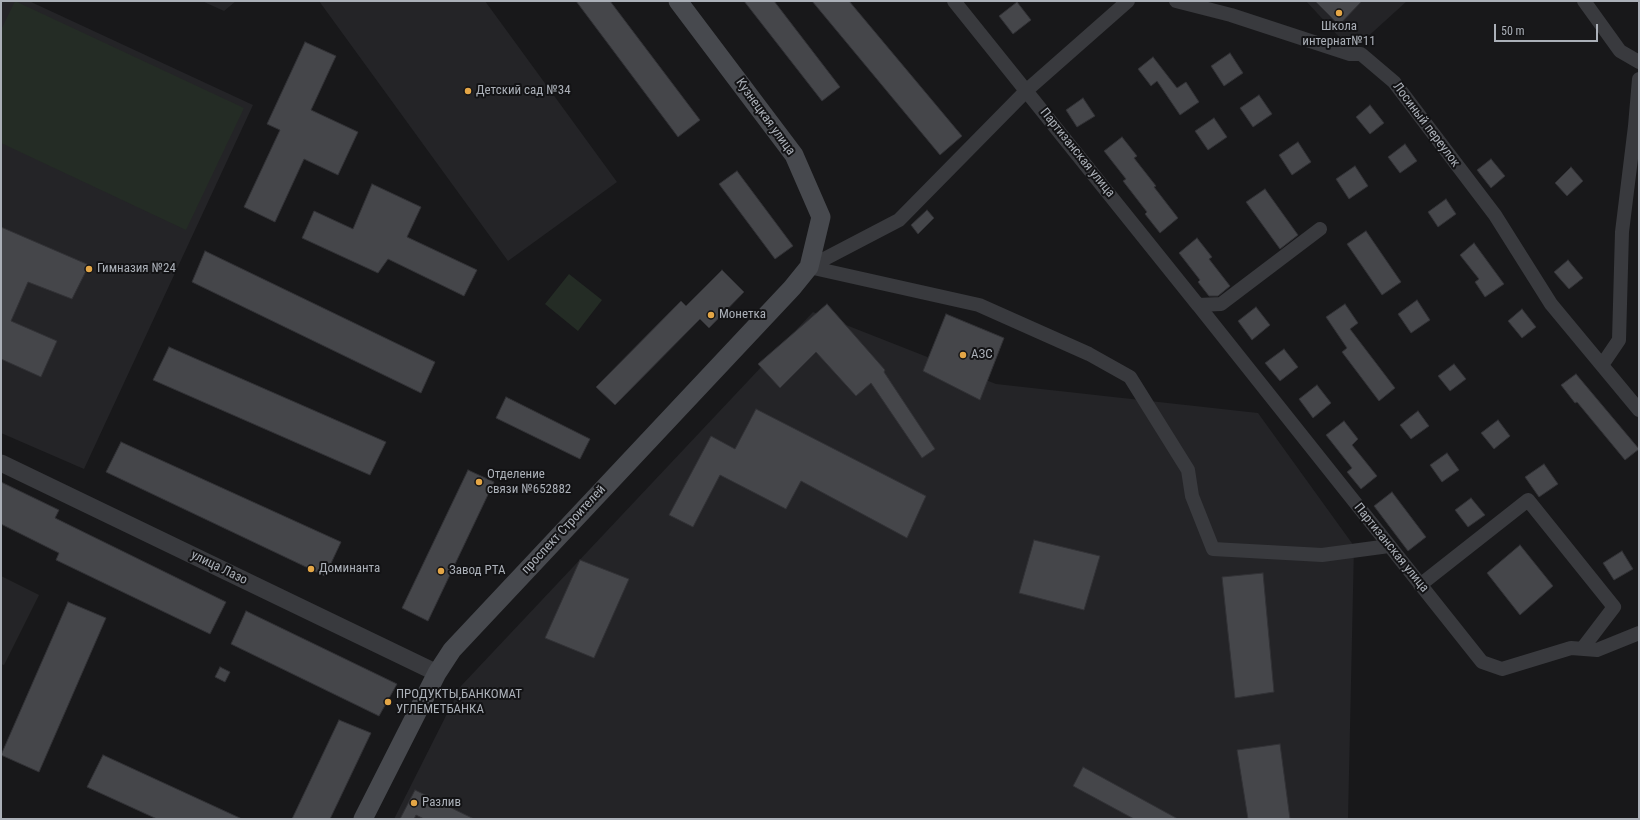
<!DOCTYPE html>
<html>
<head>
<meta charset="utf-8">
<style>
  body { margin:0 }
  #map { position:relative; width:1640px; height:820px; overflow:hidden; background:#18181a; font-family:"Roboto Condensed",sans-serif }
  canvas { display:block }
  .frame { position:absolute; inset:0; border:2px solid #abb0b8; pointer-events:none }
  .scale { position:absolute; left:1494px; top:24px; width:104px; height:18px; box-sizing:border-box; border:2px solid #abb0b8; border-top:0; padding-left:5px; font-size:12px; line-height:14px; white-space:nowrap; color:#abb0b8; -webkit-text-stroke:3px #131315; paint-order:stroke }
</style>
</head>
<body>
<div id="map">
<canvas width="1640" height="820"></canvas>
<div class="frame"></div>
<div class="scale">50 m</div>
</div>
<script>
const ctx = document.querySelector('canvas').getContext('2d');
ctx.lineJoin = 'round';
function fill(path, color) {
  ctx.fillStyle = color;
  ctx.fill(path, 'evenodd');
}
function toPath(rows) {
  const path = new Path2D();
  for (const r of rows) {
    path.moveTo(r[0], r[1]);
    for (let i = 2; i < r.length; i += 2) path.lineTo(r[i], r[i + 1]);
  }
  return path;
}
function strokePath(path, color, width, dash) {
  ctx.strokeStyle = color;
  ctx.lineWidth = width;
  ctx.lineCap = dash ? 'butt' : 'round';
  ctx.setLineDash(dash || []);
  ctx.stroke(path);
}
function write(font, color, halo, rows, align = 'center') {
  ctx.font = font + ' "Roboto Condensed",sans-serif';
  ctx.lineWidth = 4;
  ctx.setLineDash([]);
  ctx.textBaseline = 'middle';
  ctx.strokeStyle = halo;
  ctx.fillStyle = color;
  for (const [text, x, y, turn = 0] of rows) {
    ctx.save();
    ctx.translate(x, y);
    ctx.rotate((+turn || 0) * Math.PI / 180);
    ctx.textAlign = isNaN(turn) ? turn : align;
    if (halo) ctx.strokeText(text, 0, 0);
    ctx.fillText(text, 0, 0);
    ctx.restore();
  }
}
fill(toPath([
  [2,1,29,1,253,105,84,469,1,433],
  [202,1,236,1,224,11],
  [319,1,485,1,617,182,508,261],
  [1306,1,1407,1,1352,51],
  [813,312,996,384,1258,413,1354,546,1348,819,394,819,461,686],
  [1,576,39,595,4,665,1,664]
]), '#242427');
fill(toPath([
  [15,1,244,108,186,230,1,143,1,30],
  [569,274,602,300,578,331,545,304]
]), '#242c25');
const building = toPath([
  [576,1,610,1,700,120,678,137,576,1],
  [744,1,774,1,840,87,822,101,744,1],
  [812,1,849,1,962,136,940,155,812,1],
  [1315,1,1362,1,1339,25,1315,1],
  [1017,2,1031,20,1013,34,999,16,1017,2],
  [305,42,336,56,311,110,358,132,338,175,304,159,275,222,244,207,280,130,267,124,305,42],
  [1230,53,1243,73,1224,86,1211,66,1230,53],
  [1153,57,1177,88,1186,82,1199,102,1180,115,1157,81,1151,86,1138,69,1153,57],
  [1259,95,1272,114,1253,127,1240,108,1259,95],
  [1083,98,1095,116,1077,127,1066,110,1083,98],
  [1370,105,1384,123,1370,134,1356,117,1370,105],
  [1214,118,1227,137,1208,150,1195,131,1214,118],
  [1122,137,1137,156,1134,158,1156,186,1154,187,1178,218,1160,233,1145,214,1147,212,1123,181,1126,179,1104,151,1122,137],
  [1298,142,1311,162,1292,175,1279,155,1298,142],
  [1405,144,1417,161,1400,173,1388,157,1405,144],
  [1491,159,1505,176,1491,188,1477,170,1491,159],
  [1355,166,1368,186,1349,199,1336,179,1355,166],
  [1571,167,1583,181,1567,196,1555,183,1571,167],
  [737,171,793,246,775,259,719,184,737,171],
  [372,184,421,207,407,237,477,270,464,296,388,259,378,273,302,238,314,211,353,229,372,184],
  [1265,189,1298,235,1280,249,1246,202,1265,189],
  [1446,199,1456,214,1438,227,1428,212,1446,199],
  [927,210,934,218,918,234,911,225,927,210],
  [1,227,89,265,72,299,28,282,11,321,57,341,41,377,1,359,1,227],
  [1366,231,1401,282,1382,295,1347,244,1366,231],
  [1197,238,1212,257,1209,259,1230,286,1218,296,1209,296,1198,282,1200,280,1179,253,1197,238],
  [1474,243,1504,284,1485,297,1475,282,1479,279,1460,255,1474,243],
  [205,251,435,362,421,393,192,282,205,251],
  [1568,260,1583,278,1569,289,1554,272,1568,260],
  [722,270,744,292,709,328,700,319,615,405,596,387,681,301,686,306,722,270],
  [1417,300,1430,320,1411,333,1398,314,1417,300],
  [827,304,885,370,884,372,935,449,922,458,871,383,856,396,816,352,780,388,758,364,827,304],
  [1345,304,1358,323,1350,329,1395,388,1379,401,1342,352,1347,348,1326,317,1345,304],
  [1256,307,1270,325,1252,340,1238,321,1256,307],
  [1522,309,1536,327,1522,338,1508,321,1522,309],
  [946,314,1004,338,980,400,923,371,946,314],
  [169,347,386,442,370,475,153,380,169,347],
  [1284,349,1298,367,1280,381,1265,363,1284,349],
  [1454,364,1466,379,1450,391,1438,376,1454,364],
  [1576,374,1639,449,1625,460,1577,402,1575,403,1561,385,1576,374],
  [1317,385,1331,403,1313,418,1299,399,1317,385],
  [506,397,590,439,580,459,496,418,506,397],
  [756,409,926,496,907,538,801,481,786,509,720,475,693,527,669,515,711,436,735,449,756,409],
  [1418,411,1429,426,1411,439,1400,425,1418,411],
  [1498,420,1510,436,1494,449,1481,433,1498,420],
  [1344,421,1358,439,1352,445,1377,476,1361,489,1347,472,1352,468,1326,435,1344,421],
  [121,442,341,542,325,576,106,472,121,442],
  [1447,453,1459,470,1442,482,1430,465,1447,453],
  [1544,464,1558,484,1539,497,1525,477,1544,464],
  [468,470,494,482,428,621,402,608,468,470],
  [1,482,59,510,55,518,226,602,210,634,56,560,59,553,1,524,1,482],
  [1392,492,1426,537,1408,551,1374,506,1392,492],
  [1471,498,1485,515,1468,527,1455,510,1471,498],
  [1034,540,1100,556,1084,610,1019,593,1034,540],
  [1520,545,1553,586,1520,615,1487,573,1520,545],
  [1622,551,1633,569,1614,580,1603,563,1622,551],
  [580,560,629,579,594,658,545,638,580,560],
  [1263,573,1274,692,1235,698,1222,577,1263,573],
  [68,602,106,618,39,772,1,755,68,602],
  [246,611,397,684,379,716,231,644,246,611],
  [220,667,230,672,225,682,215,677,220,667],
  [339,720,371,733,330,819,292,819,339,720],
  [1280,744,1290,819,1248,819,1237,750,1280,744],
  [103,755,242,819,157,819,87,787,103,755],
  [1083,767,1178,819,1134,819,1073,786,1083,767],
  [415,790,474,819,424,819,416,815,414,819,400,819,415,790]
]);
fill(building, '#45464a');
strokePath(building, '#323236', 1);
strokePath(toPath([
  [954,1,1198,305,1221,304,1320,229],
  [1176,1,1231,15,1350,54,1361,54,1394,82,1495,215,1551,304,1639,410],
  [1584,1,1620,51,1639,62],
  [809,267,979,305,1089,354,1130,377,1188,470,1192,496,1213,549,1322,555,1389,546],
  [809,267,899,220,1027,90,1128,1],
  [1198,305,1482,662,1502,669,1571,648,1597,650,1639,633],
  [1602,365,1619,340,1622,232,1635,126,1639,79],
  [1420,585,1528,500,1614,607,1582,649]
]), '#393a3e', 14);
strokePath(toPath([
  [1,463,437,673]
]), '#393a3e', 17);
strokePath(toPath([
  [363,819,437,673,452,650,792,288,809,267,821,217,794,155,678,1]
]), '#47494e', 19);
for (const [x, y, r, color] of [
  [1339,13,4,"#e4a646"],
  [468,91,4,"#e4a646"],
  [89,269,4,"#e4a646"],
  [711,315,4,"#e4a646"],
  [963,355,4,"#e4a646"],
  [479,482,4,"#e4a646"],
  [311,569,4,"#e4a646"],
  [441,571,4,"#e4a646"],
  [388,702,4,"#e4a646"],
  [414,803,4,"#e4a646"]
]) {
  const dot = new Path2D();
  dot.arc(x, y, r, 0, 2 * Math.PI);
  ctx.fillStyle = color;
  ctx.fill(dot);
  strokePath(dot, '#131315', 1.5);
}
write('13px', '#abb0b8', '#131315', [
  ["Школа",1339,27,"center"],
  ["интернат№11",1339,42,"center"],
  ["Детский сад №34",476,91],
  ["Гимназия №24",97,269],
  ["Монетка",719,315],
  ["АЗС",971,355],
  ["Отделение",487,475],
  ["связи №652882",487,490],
  ["Доминанта",319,569],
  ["Завод РТА",449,571],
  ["ПРОДУКТЫ,БАНКОМАТ",396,695],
  ["УГЛЕМЕТБАНКА",396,710],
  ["Разлив",422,803]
], 'left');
write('13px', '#abb0b8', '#131315', [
  ["Кузнецкая улица",765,117,54],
  ["Лосиный переулок",1426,125,53],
  ["Партизанская улица",1077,153,51],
  ["проспект Строителей",564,530,-47],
  ["Партизанская улица",1391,548,51],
  ["улица Лазо",219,568,26]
]);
</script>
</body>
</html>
